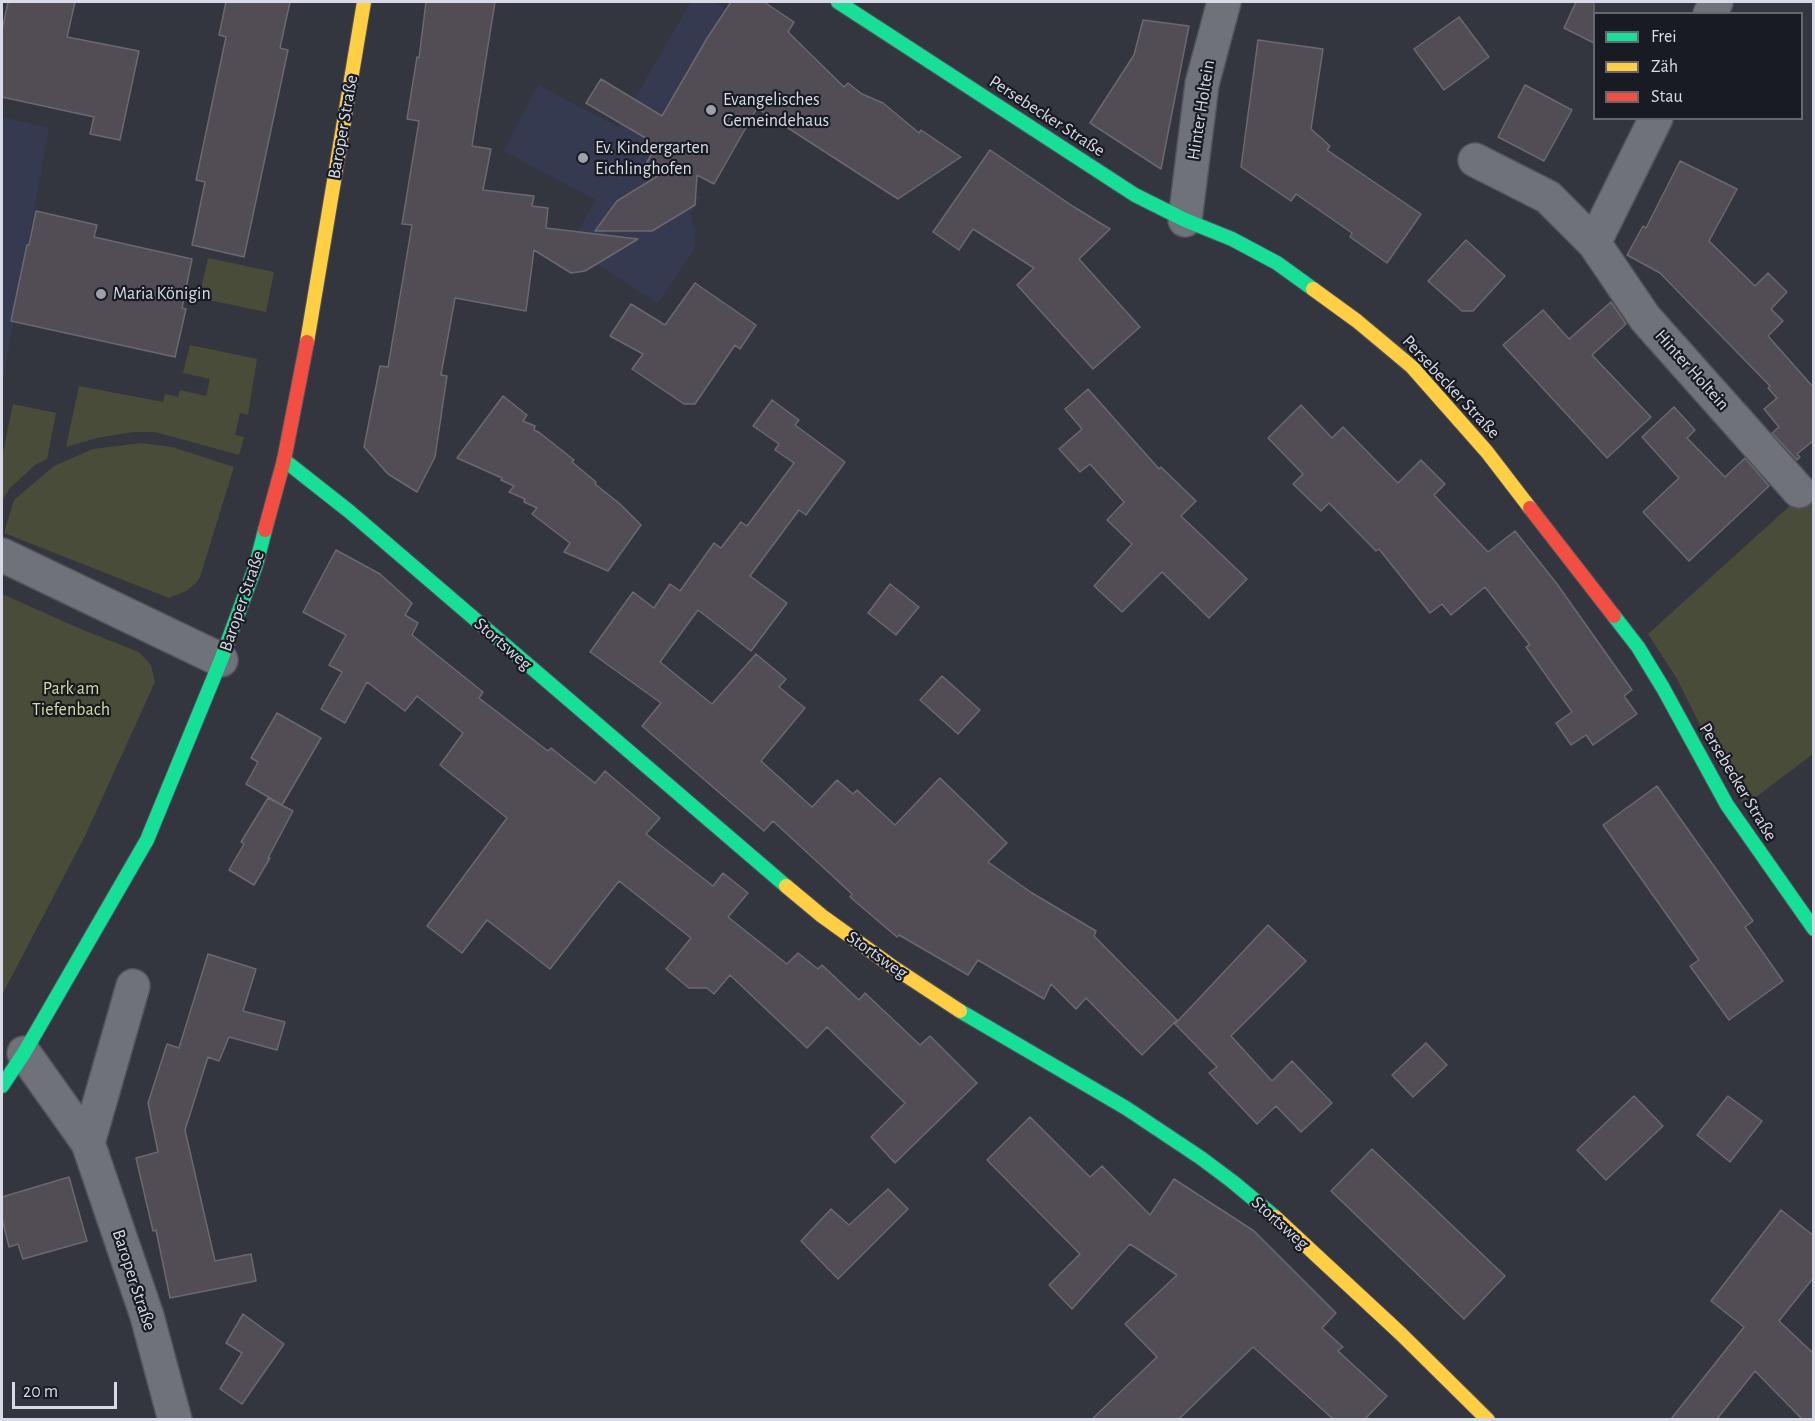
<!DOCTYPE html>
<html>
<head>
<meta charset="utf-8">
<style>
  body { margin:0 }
  #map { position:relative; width:1815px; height:1421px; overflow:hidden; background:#33363f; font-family:"Alegreya Sans",sans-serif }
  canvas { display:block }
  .frame { position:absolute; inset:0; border:3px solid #d8dbe7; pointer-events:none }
  .legend { position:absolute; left:1593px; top:12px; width:210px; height:108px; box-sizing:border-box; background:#191b23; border:2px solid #656871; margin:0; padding:8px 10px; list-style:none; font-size:18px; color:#d8dbe7 }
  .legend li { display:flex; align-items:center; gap:12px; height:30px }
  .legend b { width:30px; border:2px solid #656871 }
  .scale { position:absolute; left:12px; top:1382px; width:105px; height:27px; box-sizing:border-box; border:3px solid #d8dbe7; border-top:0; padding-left:8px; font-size:18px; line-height:21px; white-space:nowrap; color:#d8dbe7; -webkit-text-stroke:4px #191b23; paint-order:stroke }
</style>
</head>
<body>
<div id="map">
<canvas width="1815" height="1421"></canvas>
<div class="frame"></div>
<ul class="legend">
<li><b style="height:8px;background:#16e098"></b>Frei</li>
<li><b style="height:8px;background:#ffcf43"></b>Zäh</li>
<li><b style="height:8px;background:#f24e42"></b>Stau</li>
</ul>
<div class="scale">20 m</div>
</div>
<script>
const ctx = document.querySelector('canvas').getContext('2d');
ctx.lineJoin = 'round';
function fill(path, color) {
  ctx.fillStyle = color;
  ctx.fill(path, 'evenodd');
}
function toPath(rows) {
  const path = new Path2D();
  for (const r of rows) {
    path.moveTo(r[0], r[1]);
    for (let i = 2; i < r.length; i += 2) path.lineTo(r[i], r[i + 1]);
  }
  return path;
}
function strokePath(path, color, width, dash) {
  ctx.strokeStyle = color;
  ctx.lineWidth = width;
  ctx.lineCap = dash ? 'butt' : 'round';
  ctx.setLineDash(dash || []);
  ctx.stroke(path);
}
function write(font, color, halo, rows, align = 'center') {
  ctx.font = font + ' "Alegreya Sans",sans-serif';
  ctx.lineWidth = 4.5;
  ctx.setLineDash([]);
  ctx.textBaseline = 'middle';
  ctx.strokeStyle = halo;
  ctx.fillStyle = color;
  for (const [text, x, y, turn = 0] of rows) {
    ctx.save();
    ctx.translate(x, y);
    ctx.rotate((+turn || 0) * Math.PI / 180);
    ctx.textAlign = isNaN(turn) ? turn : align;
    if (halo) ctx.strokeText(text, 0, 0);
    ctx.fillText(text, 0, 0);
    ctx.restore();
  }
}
fill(toPath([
  [691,2,714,2,726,9,706,40,646,144,655,149,645,165,700,197,691,213,693,226,695,227,695,248,658,303,569,246,596,200,504,151,538,85,618,127],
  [2,117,49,128,2,385]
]), '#363a51');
fill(toPath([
  [208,258,274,272,266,312,199,298],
  [190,345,257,359,248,415,240,413,235,435,244,437,239,455,155,432,133,432,97,438,66,447,79,386,163,402,165,394,178,397,180,390,206,396,210,379,183,373],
  [13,404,56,413,47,459,35,465,9,489,2,502,2,457],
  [141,443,172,447,234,467,200,577,195,584,186,591,169,598,4,533,14,500,54,466,93,449],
  [1813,485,1813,754,1744,806,1719,763,1677,679,1648,634],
  [2,594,83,630,139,652,151,665,155,682,85,836,2,995]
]), '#494c38');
const building = toPath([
  [8,2,75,2,67,37,139,51,120,140,90,134,94,117,2,97,2,31,8,2],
  [226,2,290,2,280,48,288,50,244,257,192,245,205,182,196,180,226,37,219,35,226,2],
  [426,2,495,2,472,146,491,149,483,190,534,196,532,206,548,208,546,228,638,239,585,271,571,273,534,250,526,311,455,298,441,375,447,376,435,457,417,492,388,474,364,447,380,366,388,367,412,225,402,224,419,121,407,119,417,57,419,58,426,2],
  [731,2,764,2,794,22,788,32,844,87,848,83,862,94,883,103,919,133,921,130,961,157,898,199,757,108,714,184,697,175,695,205,652,231,595,231,617,201,661,174,645,165,655,149,646,144,649,140,586,103,601,79,662,116,706,40,731,2],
  [1576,2,1594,2,1594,43,1564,28,1576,2],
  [1459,17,1489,57,1444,90,1414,49,1459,17],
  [1143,20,1189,26,1161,169,1090,123,1134,55,1143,20],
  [1258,40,1323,49,1311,129,1330,146,1327,150,1421,214,1387,263,1350,237,1352,233,1296,194,1291,201,1241,167,1258,40],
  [1525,85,1572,110,1544,161,1498,137,1525,85],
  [990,150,1074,207,1110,229,1079,259,1140,327,1093,369,1017,285,1034,268,973,229,959,250,933,232,990,150],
  [1680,161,1737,189,1709,241,1755,286,1768,273,1787,292,1771,309,1783,321,1768,336,1814,388,1814,440,1797,454,1800,457,1797,460,1772,433,1779,427,1764,409,1777,398,1768,388,1770,386,1660,273,1627,255,1643,226,1646,228,1680,161],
  [36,211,97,225,94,237,192,259,182,308,186,309,175,357,11,321,27,245,29,245,36,211],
  [1466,240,1505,276,1473,311,1462,311,1428,281,1466,240],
  [695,283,756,325,740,349,735,345,695,404,684,404,632,369,643,354,610,336,631,304,665,325,695,283],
  [1611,302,1626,324,1592,355,1651,417,1607,458,1503,345,1543,310,1569,339,1611,302],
  [1088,389,1159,469,1161,467,1196,501,1181,516,1247,579,1209,618,1162,572,1122,612,1094,586,1132,544,1107,520,1124,502,1090,464,1080,472,1059,449,1082,429,1065,409,1088,389],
  [503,396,527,415,523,421,535,426,534,430,540,433,574,460,572,462,596,482,595,484,620,504,641,525,608,571,564,552,570,543,532,514,537,508,524,502,525,499,509,492,514,486,501,480,502,478,457,458,503,396],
  [772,400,799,420,795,425,845,462,806,515,799,510,750,576,787,603,751,651,698,610,660,662,712,704,756,654,786,679,779,687,805,708,761,761,812,807,837,780,853,794,857,790,895,825,940,778,1007,843,988,862,1032,893,1096,931,1094,936,1177,1020,1142,1055,1086,998,1076,1009,1051,984,1044,999,978,960,968,975,899,935,897,937,850,897,852,894,773,821,764,831,642,726,661,703,590,652,633,592,654,608,670,584,680,591,714,543,721,548,741,522,747,526,794,463,775,450,779,444,753,426,772,400],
  [1301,405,1332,438,1343,427,1398,483,1421,460,1445,484,1434,495,1488,552,1515,531,1557,584,1632,690,1624,696,1637,714,1593,745,1586,735,1571,745,1556,723,1572,712,1526,647,1530,645,1485,587,1451,615,1442,604,1430,613,1379,549,1376,551,1329,503,1321,511,1293,484,1303,474,1268,438,1301,405],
  [1674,407,1695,430,1687,438,1725,477,1745,458,1769,486,1689,561,1643,512,1679,478,1642,437,1674,407],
  [336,550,380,574,412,603,405,615,418,623,412,635,483,692,479,698,548,751,551,748,595,783,605,771,660,818,646,834,713,886,723,873,748,893,728,917,787,964,798,953,818,969,822,965,859,1000,865,993,920,1045,930,1036,977,1083,895,1163,871,1137,905,1103,827,1027,807,1048,730,975,714,994,707,988,689,988,666,969,691,938,619,881,550,969,487,920,462,953,427,926,507,818,440,765,463,733,417,696,405,711,367,682,345,723,321,709,342,672,329,665,346,635,303,612,336,550],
  [890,584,919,607,896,635,868,613,890,584],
  [942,676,980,710,958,734,920,700,942,676],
  [277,713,321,738,282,805,246,784,258,762,251,758,277,713],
  [1657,786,1753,921,1745,927,1783,981,1729,1020,1690,966,1699,960,1603,825,1657,786],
  [268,798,293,811,268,858,270,858,254,885,229,870,244,844,241,842,268,798],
  [1268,925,1306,961,1231,1036,1272,1081,1292,1061,1332,1103,1301,1132,1276,1106,1257,1124,1209,1073,1217,1067,1175,1024,1268,925],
  [208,954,256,969,243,1011,285,1022,277,1050,229,1037,219,1061,208,1057,185,1130,215,1261,251,1254,256,1281,170,1298,156,1230,153,1231,136,1158,158,1152,148,1103,167,1044,179,1048,208,954],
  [1426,1043,1447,1065,1413,1097,1392,1075,1426,1043],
  [1634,1096,1663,1126,1606,1180,1577,1150,1634,1096],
  [1728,1096,1762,1121,1730,1162,1697,1135,1728,1096],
  [1030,1117,1090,1177,1102,1166,1150,1215,1174,1179,1254,1231,1336,1313,1322,1328,1343,1347,1338,1351,1387,1396,1365,1419,1333,1419,1253,1347,1179,1419,1092,1419,1157,1357,1125,1324,1177,1275,1130,1244,1072,1309,1049,1285,1080,1254,987,1160,1030,1117],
  [1372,1149,1505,1276,1464,1319,1331,1191,1372,1149],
  [69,1177,87,1241,23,1259,18,1244,9,1247,2,1218,2,1197,69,1177],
  [888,1189,908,1209,838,1279,801,1241,831,1209,849,1225,888,1189],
  [1781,1210,1814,1236,1814,1277,1779,1321,1814,1354,1814,1419,1802,1419,1755,1371,1717,1419,1671,1419,1744,1327,1711,1301,1781,1210],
  [243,1314,284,1344,242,1404,220,1389,242,1353,226,1343,243,1314]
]);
fill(building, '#524d55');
strokePath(building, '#6b686e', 1.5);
const street = toPath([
  [1710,14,1716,2],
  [1475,160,1548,197,1594,243,1645,318,1799,491],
  [1185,220,1202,84,1224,2],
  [1594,243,1656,118],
  [2,555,221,660],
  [24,1053,88,1143,147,1316,175,1420],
  [88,1143,133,986]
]);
const fast = toPath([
  [838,2,1135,195,1185,220,1232,239,1277,263,1313,289],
  [284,460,350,512,786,886],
  [1614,616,1638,647,1663,688,1727,805,1814,929],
  [960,1011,1126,1108,1201,1158,1233,1182,1275,1217],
  [2,1086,24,1053,147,840,221,660,256,565,265,530]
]);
const slow = toPath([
  [1313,289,1357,321,1412,367,1487,452,1530,508],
  [307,342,364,2],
  [786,886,822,916,893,967,960,1011],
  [1275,1217,1401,1334,1488,1420]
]);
const jam = toPath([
  [1530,508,1614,616],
  [265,530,284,460,307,342]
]);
strokePath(street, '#51545c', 36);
strokePath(fast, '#51545c', 16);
strokePath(slow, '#51545c', 16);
strokePath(jam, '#51545c', 16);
strokePath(street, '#6f7279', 33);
strokePath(fast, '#16e098', 14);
strokePath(slow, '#ffcf43', 14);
strokePath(jam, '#f24e42', 14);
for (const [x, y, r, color] of [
  [711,110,6,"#9ea1ac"],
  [583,158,6,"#9ea1ac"],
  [101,294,6,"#9ea1ac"]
]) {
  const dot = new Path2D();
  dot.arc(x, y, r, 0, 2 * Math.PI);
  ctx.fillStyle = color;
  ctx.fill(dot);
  strokePath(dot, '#191b23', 2);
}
write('18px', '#d8dbe7', '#191b23', [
  ["Evangelisches",723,100],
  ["Gemeindehaus",723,121],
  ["Ev. Kindergarten",595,148],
  ["Eichlinghofen",595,169],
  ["Maria Königin",113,294]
], 'left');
write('18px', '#d8dbe7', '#191b23', [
  ["Hinter Holtein",1201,110,-81],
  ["Persebecker Straße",1047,116,33],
  ["Baroper Straße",343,127,-80],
  ["Hinter Holtein",1692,370,48],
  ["Persebecker Straße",1451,387,47],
  ["Baroper Straße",242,601,-71],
  ["Stortsweg",503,644,41],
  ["Persebecker Straße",1738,782,59],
  ["Stortsweg",877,955,35],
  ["Stortsweg",1280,1223,42],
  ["Baroper Straße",134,1280,72]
]);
write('18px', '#d5dda3', '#191b23', [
  ["Park am",71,689],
  ["Tiefenbach",71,710]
]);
</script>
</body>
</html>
